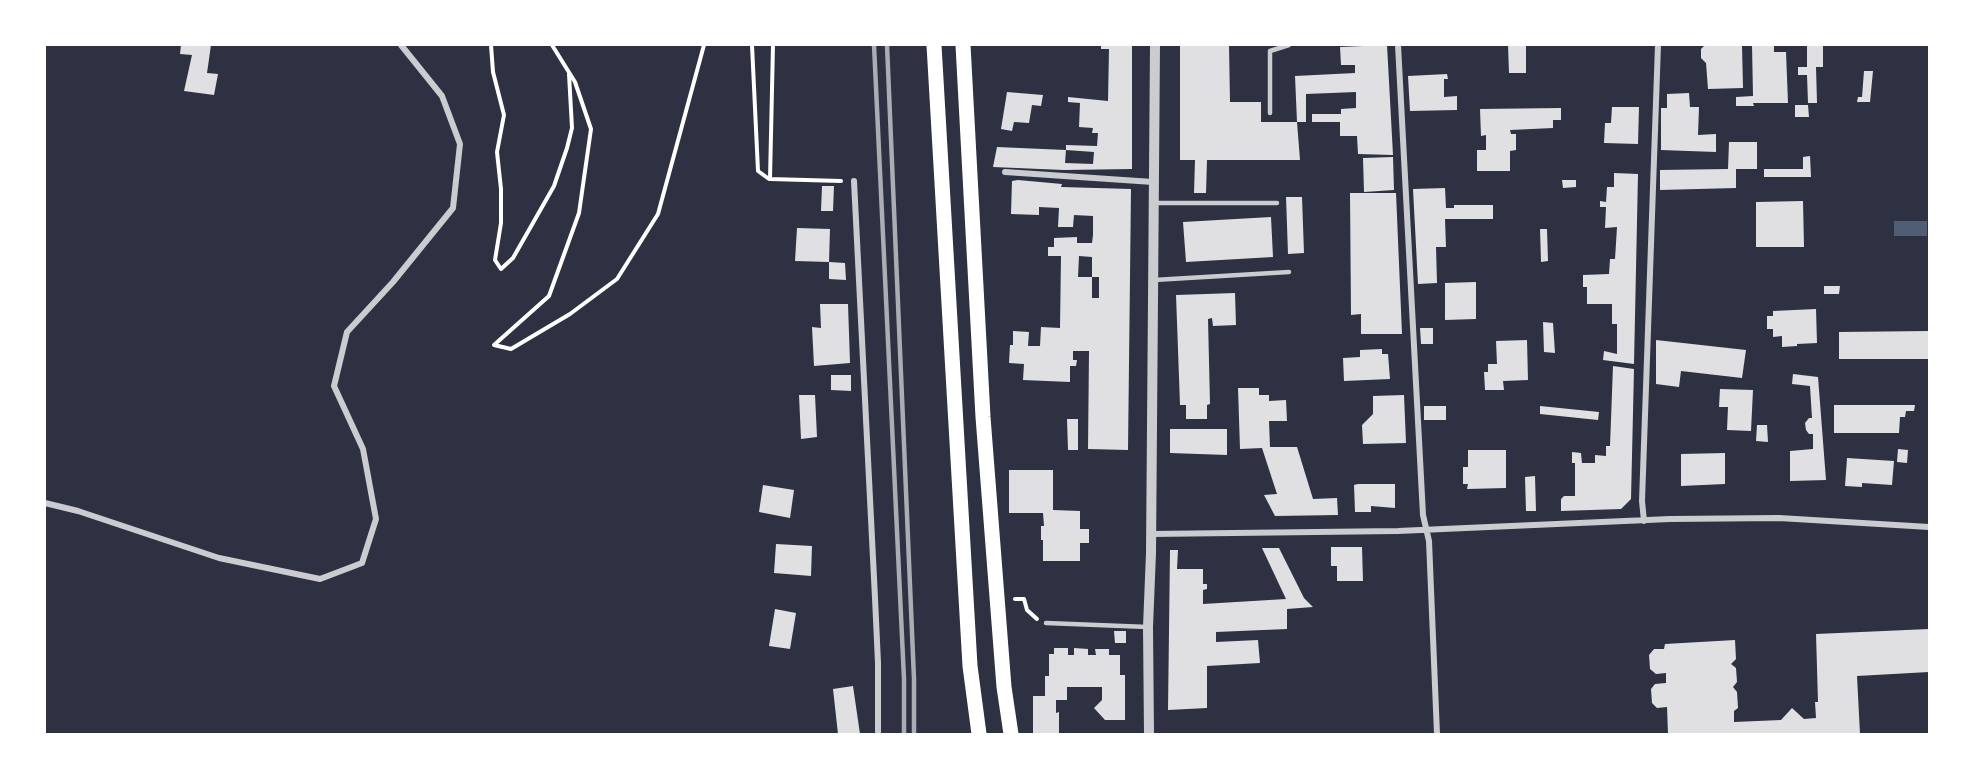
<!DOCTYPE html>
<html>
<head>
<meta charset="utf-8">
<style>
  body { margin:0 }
  #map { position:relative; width:1974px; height:779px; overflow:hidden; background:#2d3142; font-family:Barlow,sans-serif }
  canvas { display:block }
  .frame { position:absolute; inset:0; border:46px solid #fff; pointer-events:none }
</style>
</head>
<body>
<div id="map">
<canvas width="1974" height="779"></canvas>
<div class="frame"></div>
</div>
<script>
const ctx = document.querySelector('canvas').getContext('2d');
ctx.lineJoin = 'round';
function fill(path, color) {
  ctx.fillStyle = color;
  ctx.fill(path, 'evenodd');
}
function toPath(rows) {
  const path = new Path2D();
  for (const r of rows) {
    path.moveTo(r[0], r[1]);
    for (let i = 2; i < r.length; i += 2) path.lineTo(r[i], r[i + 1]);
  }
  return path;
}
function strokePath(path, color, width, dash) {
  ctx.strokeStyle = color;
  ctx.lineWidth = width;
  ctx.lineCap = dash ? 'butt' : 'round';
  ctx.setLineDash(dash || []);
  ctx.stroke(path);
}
fill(toPath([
  [1894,221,1927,221,1927,236,1894,236]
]), '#4f5d75');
fill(toPath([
  [181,45,211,45,207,73,218,74,214,95,184,91,192,55,180,54],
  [1101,45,1132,45,1132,169,1064,170,993,167,997,147,1066,150,1066,145,1097,146,1098,133,1092,133,1093,128,1079,127,1080,103,1068,102,1068,97,1108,101,1109,49,1101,49],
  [1066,150,1094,152,1093,164,1065,163],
  [1180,45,1229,45,1230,102,1261,102,1261,122,1297,122,1300,160,1207,160,1206,193,1194,193,1195,160,1180,160],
  [1387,45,1393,155,1358,154,1357,136,1340,136,1340,122,1312,122,1312,114,1341,114,1341,109,1356,108,1356,92,1306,94,1306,122,1297,122,1295,76,1355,73,1355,65,1341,65,1340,47],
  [1508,45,1526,45,1526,73,1509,73],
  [1705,45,1742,45,1743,88,1708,89,1706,63,1701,58,1701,49],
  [1752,45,1774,45,1774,52,1786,52,1788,103,1753,103,1754,106,1736,106,1736,97,1753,96],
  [1807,45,1823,45,1823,67,1816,67,1817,103,1808,103,1807,75,1798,75,1798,67,1807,67],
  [1864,71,1873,71,1870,102,1857,102,1858,97,1862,97],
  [1447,74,1448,79,1444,79,1444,97,1457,96,1457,110,1410,111,1408,76],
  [1007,92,1043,95,1041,106,1032,105,1029,123,1014,122,1012,131,1001,129],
  [1689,93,1690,107,1699,107,1698,135,1716,134,1716,152,1661,150,1661,108,1667,108,1667,94],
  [1795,105,1808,105,1809,117,1795,117],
  [1612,107,1639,107,1638,144,1604,143,1605,123,1611,123],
  [1561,108,1561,120,1553,120,1553,128,1510,130,1511,134,1516,134,1516,150,1510,151,1510,171,1477,171,1477,150,1486,150,1486,135,1481,136,1480,109],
  [1729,142,1757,142,1757,169,1736,169,1736,188,1660,190,1660,170,1728,169],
  [1810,156,1811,177,1764,177,1764,169,1803,169,1803,157],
  [1393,157,1394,190,1364,192,1363,158],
  [1614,173,1638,174,1634,364,1603,360,1604,351,1617,354,1617,324,1612,324,1612,304,1587,304,1587,287,1583,287,1583,275,1609,274,1610,259,1615,259,1617,227,1605,228,1606,207,1600,207,1600,201,1606,202,1607,187,1614,187],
  [1018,180,1062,184,1061,187,1131,189,1128,450,1088,449,1089,351,1073,351,1073,360,1077,360,1076,366,1070,366,1070,382,1023,380,1024,364,1009,363,1010,345,1013,345,1013,331,1029,332,1028,346,1040,346,1041,327,1060,328,1061,256,1048,256,1048,247,1054,247,1054,238,1077,237,1077,243,1092,243,1093,235,1093,216,1074,215,1073,227,1058,227,1059,208,1039,207,1039,215,1011,214,1012,181],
  [1079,256,1092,257,1092,277,1078,277],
  [1092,277,1099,277,1099,298,1092,298],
  [1562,180,1576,180,1576,187,1563,188],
  [822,186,834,186,833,211,821,211],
  [1445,188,1446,208,1454,208,1454,205,1493,205,1493,219,1445,219,1446,247,1436,247,1437,283,1418,284,1413,189],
  [1350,193,1396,193,1402,334,1361,334,1361,314,1351,315],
  [1286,197,1302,197,1304,253,1288,254],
  [1803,201,1804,247,1756,247,1756,202],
  [1271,217,1273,257,1186,262,1183,222],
  [797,228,830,229,829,262,795,261],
  [1540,229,1547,229,1548,261,1541,262],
  [829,262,845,263,846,280,829,279],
  [1476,282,1476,319,1445,320,1445,283],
  [1824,286,1840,286,1839,294,1824,294],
  [1235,293,1236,325,1213,326,1212,318,1208,319,1210,404,1207,405,1207,419,1186,419,1186,405,1180,405,1176,295],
  [820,304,848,304,850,363,814,366,812,327,821,328],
  [1816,309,1817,343,1797,344,1797,346,1782,347,1782,336,1773,337,1773,329,1767,329,1767,316,1773,316,1773,311],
  [1543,322,1553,323,1555,353,1544,352],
  [1420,328,1433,328,1433,344,1421,344],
  [1929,331,1929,359,1839,359,1839,332],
  [1527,340,1528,380,1503,381,1504,390,1485,390,1484,372,1488,372,1488,364,1497,364,1496,341],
  [1656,340,1746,350,1742,378,1681,371,1679,387,1656,384],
  [1382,349,1382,354,1388,354,1390,379,1344,381,1343,358,1360,357,1360,350],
  [1613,366,1634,369,1631,499,1621,509,1561,511,1561,499,1564,496,1575,496,1575,463,1572,463,1572,452,1581,453,1582,463,1595,463,1595,455,1606,456,1606,446,1610,446],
  [1793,374,1818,377,1826,480,1790,481,1790,451,1813,449,1813,434,1809,434,1806,430,1805,423,1809,418,1812,418,1810,386,1792,384],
  [831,375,851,375,851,391,831,390],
  [1238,388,1259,388,1259,395,1269,395,1269,401,1286,400,1287,421,1269,421,1270,447,1297,447,1313,499,1337,498,1338,515,1275,516,1264,495,1277,494,1262,448,1240,449],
  [1720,389,1753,390,1751,431,1727,430,1728,407,1719,407],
  [799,395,815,395,817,437,801,439],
  [1404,395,1406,443,1363,444,1362,425,1373,414,1373,396],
  [1834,405,1915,405,1914,411,1906,411,1905,417,1900,417,1899,433,1834,433],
  [1424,406,1446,406,1446,420,1424,420],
  [1540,406,1599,412,1598,420,1540,414],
  [1067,419,1078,419,1078,450,1068,450],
  [1757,425,1767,425,1768,442,1756,441],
  [1170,429,1227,429,1227,455,1170,453],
  [1898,449,1908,450,1907,463,1897,462],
  [1468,450,1506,450,1506,488,1467,489,1468,484,1463,484,1463,467,1468,467],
  [1725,453,1725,484,1681,486,1681,454],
  [1847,458,1894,461,1892,485,1862,483,1862,487,1845,486],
  [1009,470,1053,470,1053,510,1080,511,1080,529,1089,529,1089,543,1080,543,1080,561,1043,561,1043,540,1041,540,1041,526,1044,526,1043,513,1009,513],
  [1535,476,1536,511,1526,511,1525,477],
  [1358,484,1395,484,1395,508,1371,506,1371,512,1355,512,1354,485],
  [763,485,794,490,790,518,759,512],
  [776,544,812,546,811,576,774,573],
  [1331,547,1362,547,1363,581,1337,581,1337,566,1331,566],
  [1262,548,1279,548,1304,598,1313,607,1287,609,1287,629,1216,632,1216,642,1258,640,1260,663,1207,666,1207,708,1168,710,1170,550,1178,550,1177,569,1203,569,1203,584,1207,584,1207,589,1203,590,1203,604,1286,599],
  [775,609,796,613,790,649,769,646],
  [1929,629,1929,672,1857,676,1860,734,1668,734,1667,707,1657,708,1652,703,1651,689,1655,684,1666,683,1666,673,1656,674,1650,669,1649,655,1654,649,1664,649,1665,644,1735,640,1736,659,1731,664,1736,668,1737,682,1733,687,1737,692,1738,708,1734,711,1734,722,1781,720,1792,708,1804,719,1816,718,1815,702,1818,702,1816,634],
  [1114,631,1126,631,1126,643,1115,643],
  [1054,648,1068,648,1068,655,1074,655,1074,648,1088,649,1088,655,1096,655,1095,649,1109,649,1109,655,1120,655,1120,675,1125,675,1125,720,1105,720,1094,708,1102,700,1102,687,1067,687,1067,700,1056,700,1056,713,1059,712,1059,733,1033,734,1033,696,1045,696,1045,676,1049,676,1049,654,1054,654],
  [853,686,860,734,838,734,833,689]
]), '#e0e0e3');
strokePath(toPath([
  [491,45,493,72,504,115,497,152,501,189,501,223,495,260,501,269,513,258,554,186,567,148,572,128,569,74],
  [552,45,575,82,591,129,579,213,549,296,494,345,511,349,570,314,617,279,658,214,704,45],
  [752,45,758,171,769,179],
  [773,45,770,179,841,181],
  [1015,599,1024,599,1027,610,1037,619]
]), '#fff', 4);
strokePath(toPath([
  [1270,113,1270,51,1289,45],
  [1154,203,1277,203],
  [1154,280,1289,272],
  [1046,623,1148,627]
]), '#caccd0', 4.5);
strokePath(toPath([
  [1398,45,1423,515,1429,541,1437,734],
  [1005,172,1153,182],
  [854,181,875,598,878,663,878,734],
  [45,503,78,511,219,558,320,579,362,563,376,519,363,449,334,386,347,332,393,282,453,208,460,144,442,96,401,45],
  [1644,521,1642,501,1658,45],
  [1151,534,1398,531,1670,519,1779,518,1929,527]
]), '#caccd0', 6);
strokePath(toPath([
  [1149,734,1148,627,1151,553,1155,45]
]), '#caccd0', 10);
strokePath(toPath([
  [934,45,970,666,979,734],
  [963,45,983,417,1004,687,1011,734]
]), '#fff', 15);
strokePath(toPath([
  [874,45,904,679,904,734],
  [887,45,914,679,914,734]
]), '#abadb3', 4.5);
</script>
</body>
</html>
